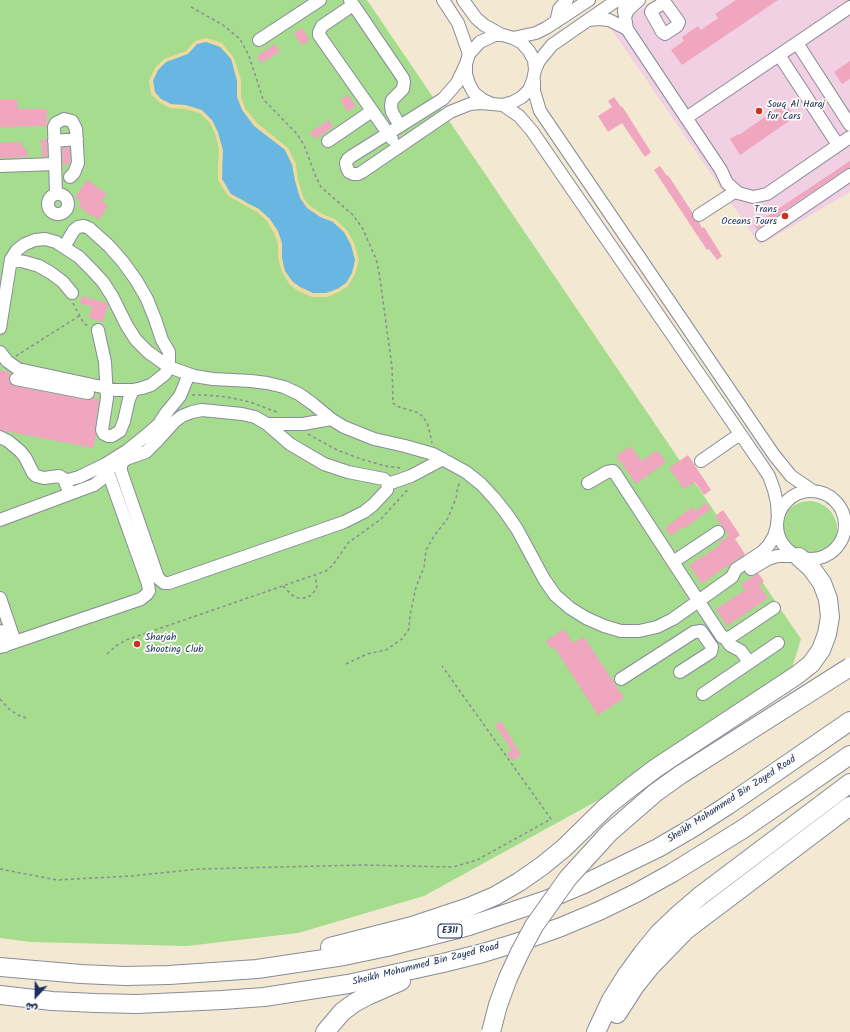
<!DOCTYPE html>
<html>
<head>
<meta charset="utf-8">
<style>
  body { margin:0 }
  #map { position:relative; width:850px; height:1032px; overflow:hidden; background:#f3e9d2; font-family:Kalam,"Playpen Sans Arabic",sans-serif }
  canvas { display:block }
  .north { position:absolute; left:16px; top:976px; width:40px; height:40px; -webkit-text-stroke:3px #fdfcf7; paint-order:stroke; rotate:202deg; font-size:11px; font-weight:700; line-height:16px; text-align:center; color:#1b2f5e }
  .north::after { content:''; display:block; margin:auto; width:14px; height:18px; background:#1b2f5e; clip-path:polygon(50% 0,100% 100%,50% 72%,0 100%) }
</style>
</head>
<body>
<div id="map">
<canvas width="850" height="1032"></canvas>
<div class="north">ش</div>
</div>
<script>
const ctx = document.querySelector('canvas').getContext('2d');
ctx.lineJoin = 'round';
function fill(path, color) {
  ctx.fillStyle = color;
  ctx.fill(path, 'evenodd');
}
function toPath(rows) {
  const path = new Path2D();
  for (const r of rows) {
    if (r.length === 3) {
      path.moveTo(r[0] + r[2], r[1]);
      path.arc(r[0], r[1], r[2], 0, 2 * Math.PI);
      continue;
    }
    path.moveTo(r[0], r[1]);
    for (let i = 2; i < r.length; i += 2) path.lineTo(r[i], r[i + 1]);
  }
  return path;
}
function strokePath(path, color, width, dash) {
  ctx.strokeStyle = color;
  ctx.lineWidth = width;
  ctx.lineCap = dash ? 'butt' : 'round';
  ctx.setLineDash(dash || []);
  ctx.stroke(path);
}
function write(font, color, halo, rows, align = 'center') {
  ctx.font = font + ' Kalam,sans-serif';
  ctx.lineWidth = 3.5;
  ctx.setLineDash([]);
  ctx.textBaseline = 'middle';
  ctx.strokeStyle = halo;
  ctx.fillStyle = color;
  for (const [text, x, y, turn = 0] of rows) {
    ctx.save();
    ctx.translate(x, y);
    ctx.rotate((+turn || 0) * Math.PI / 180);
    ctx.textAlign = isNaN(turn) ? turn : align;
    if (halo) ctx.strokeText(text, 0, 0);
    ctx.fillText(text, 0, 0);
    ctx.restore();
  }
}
fill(toPath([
  [655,0,850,0,850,192,760,245,612,30]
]), '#f1d0e3');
fill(toPath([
  [0,0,367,0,801,639,792,668,604,797,424,896,298,933,187,946,31,942,0,938],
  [809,529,28]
]), '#a6dc8d');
fill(toPath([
  [206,38,222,43,234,58,241,80,241,96,245,108,257,123,288,148,296,164,298,180,303,197,309,205,322,214,335,219,347,230,354,243,359,260,355,274,348,286,339,292,327,297,312,297,298,291,290,285,282,272,278,258,278,244,274,233,267,221,257,212,228,196,218,180,218,166,219,150,215,133,209,122,200,113,185,109,170,108,159,102,151,94,149,81,155,68,164,59,186,51,195,41],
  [206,42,220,47,231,59,237,81,237,97,242,110,254,126,285,150,292,165,295,181,300,198,307,208,320,217,333,222,352,273,346,283,337,289,293,282,285,271,282,258,282,243,278,231,270,219,259,209,246,203,222,166,223,150,218,132,212,120,202,110,186,105,171,104,166,62,188,54]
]), '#eeda9e');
fill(toPath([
  [206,42,220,47,231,59,237,81,237,97,242,110,254,126,285,150,292,165,295,181,300,198,307,208,320,217,333,222,344,232,351,245,355,260,352,273,346,283,337,289,326,293,313,293,300,287,293,282,285,271,282,258,282,243,278,231,270,219,259,209,231,194,222,179,223,150,218,132,212,120,202,110,186,105,171,104,161,99,155,92,153,81,158,70,166,62,188,54,197,44]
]), '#67b7e2');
fill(toPath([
  [736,0,778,0,682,65,671,50,684,41,682,37,698,26,701,30,718,18,715,14],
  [302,28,310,40,301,45,294,33],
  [275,44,280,52,261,63,257,56],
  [850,61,850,79,842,84,834,72],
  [348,95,356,106,348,112,340,100],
  [614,97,621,107,622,106,651,152,645,157,622,123,608,132,598,116,612,107,608,101],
  [0,100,17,100,18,109,47,109,47,126,0,127],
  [785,103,795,117,740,155,730,139,738,134,739,135],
  [329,120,333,127,315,139,310,132],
  [47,139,47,157,42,157,41,140],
  [22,142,22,146,26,149,28,155,26,157,0,158,0,143],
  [70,147,70,162,69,164,63,165,62,148],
  [850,161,850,168,846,169,757,229,754,225],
  [660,166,667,176,668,175,692,212,693,219,699,222,702,228,704,227,722,256,717,260,709,249,707,250,654,170],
  [87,180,107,194,101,201,108,205,99,220,92,215,91,216,78,206,81,201,75,197],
  [82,296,107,303,108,304,103,322,89,318,92,306,80,304],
  [0,370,11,373,9,377,9,381,11,384,15,386,87,400,93,398,99,399,95,429,96,435,93,448,0,430],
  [630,446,642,461,657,450,666,462,636,484,616,456],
  [688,455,711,490,704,495,695,482,684,489,669,468],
  [706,503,711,509,685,528,684,526,671,536,665,528,692,507,695,511],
  [723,510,740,535,735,539,745,554,732,563,729,566,728,565,702,584,689,565,720,545,718,543,729,536,715,516],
  [758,573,764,581,759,585,768,598,727,626,716,609,745,590,741,584],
  [564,629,573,643,584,637,624,698,598,715,554,647,551,649,546,641],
  [501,721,521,755,512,761,507,753,512,750,495,725]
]), '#f0a6be');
const minor = toPath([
  [350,0,403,78,404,82,403,89,392,100,391,106,392,112,400,126],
  [443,0,458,23,469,54],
  [463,0,476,18,484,25,502,35],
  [625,0,624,11,627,29,721,170,727,183,738,193,753,197,767,194,850,137],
  [663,0,679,22,677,26,665,34,662,32,651,12,652,10,665,2],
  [353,5,322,26,319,32,319,35,392,139],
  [625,17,628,10,639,0],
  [589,20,599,19,609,20,627,29],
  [556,22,559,9,567,0],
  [513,38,536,33,546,28,589,0],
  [259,40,320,0],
  [797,43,850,125],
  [779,55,838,145],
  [466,64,457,83,443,99,352,156,348,159,346,163,347,168,349,172,353,174,358,174,362,172,450,112,470,104,481,103,503,105,513,102,522,97,529,90,533,80,535,70,534,60,529,51,522,43,513,38,503,35,495,35,480,42,469,54,466,64,466,74,469,84,474,93,483,100,492,104],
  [535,70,539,61,552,45,617,0],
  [534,81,534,91,540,111,774,455,791,476,813,491],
  [503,105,519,116,532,131,761,464,769,476,774,490,777,503,778,518],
  [686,118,850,7],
  [54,141,77,139],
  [328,141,372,111],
  [0,166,55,164],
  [56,194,54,127,56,123,64,119,72,121,76,129,78,163,74,173,70,177],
  [58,204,10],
  [699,215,736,191],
  [762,235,850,175],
  [11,259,25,262,39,266,51,273,63,282,72,293],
  [0,328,11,259,17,250,25,244,35,240,45,239,56,242,79,257,91,269,103,282,112,296,127,326,136,340,148,352,169,367,194,376,213,379,251,381,267,383,284,387,299,394,313,404,331,419,344,427,374,439,405,446,433,454,466,472,481,484,494,498,506,513,517,529,544,579,555,595,570,608,586,618,604,626,621,631,639,631,657,627,673,619,732,577,736,569,762,552,769,545,774,536,777,526],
  [98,330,105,362,107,398,102,430,104,434,108,436,112,436,120,431,124,421,129,399,133,390],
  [0,352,7,361,18,369,116,390,133,390,142,388,151,385,165,374,169,367,169,352,162,340,155,319,147,299,136,280,123,262,109,246,89,228,84,226,78,227,74,230,64,247],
  [16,379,88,393],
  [202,410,242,414,255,417,267,424,290,444,324,464,348,472,384,479,388,484,387,490,373,505,364,512,344,522,169,583,164,583,158,578,121,471,121,464,126,459,146,452,157,441,174,422,182,416,192,412,202,410],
  [267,424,303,424,331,419],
  [0,437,8,441,20,451,25,457,33,473,36,476,44,478,59,476,64,479,67,487],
  [701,461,740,434],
  [65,481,79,477,104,465,128,450,149,433,159,424,166,413,180,396,189,374],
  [588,483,607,472,613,471,615,473,722,637,729,638,774,608],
  [388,484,411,476,443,459],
  [811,525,34],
  [0,520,94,485,102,479,111,467],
  [673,562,718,532],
  [751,569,768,559,777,556,795,556],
  [0,598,15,642],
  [0,631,5,646],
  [725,638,730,645,741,651,749,662],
  [0,647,141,599,147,594,149,591,148,584,108,472],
  [621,679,694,632,701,631,712,647,711,652,680,672],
  [703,694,778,643]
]);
const highway = toPath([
  [330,947,412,926,469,907,495,896,519,882,542,866,564,848,606,807,631,787,656,768,797,675,811,664,821,650,827,634,830,617,828,599,822,583,812,569,799,557],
  [0,967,81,974,125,976,169,975,257,969,344,956,387,947,469,926,546,900,584,884,658,848,694,827,728,805,850,721],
  [0,995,52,1001,95,1003,137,1004,222,1000,264,997,348,984,443,963,483,953,522,941,561,927,599,911,636,893,672,873,743,829,850,755],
  [617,1014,635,986,651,966,686,930,850,806],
  [325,1032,342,1012,354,1003,367,996,401,981],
  [596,1032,611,1000,626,976,642,954,659,933,679,914,700,896,850,783]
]);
strokePath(minor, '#878c98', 14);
strokePath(highway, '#878c98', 20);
strokePath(toPath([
  [191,7,223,25,240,39,249,56,263,99,297,134,304,145,316,177,321,187,352,214,362,227,376,259,379,272,392,367,393,403,396,406,419,413,424,418,428,425,432,443],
  [73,303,83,322,89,327],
  [16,356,79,316],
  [192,395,203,395,227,397,250,402,279,413],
  [308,434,337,450,361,459,385,466,401,468],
  [283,586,292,595,298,598,304,598,310,596,314,592,317,587,315,575],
  [107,654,116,646,126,640,326,571,333,565,348,543,381,519,409,488],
  [346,664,367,654,386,650,402,639,409,629,410,615,416,587,424,567,426,550,434,536,448,518,456,498,458,486,461,481],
  [0,699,9,709,18,715,26,718],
  [0,869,57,880,131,876,199,869,363,865,453,867,477,860,551,819,442,666]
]), '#878c98', 1.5, [3, 3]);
strokePath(minor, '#fff', 12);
strokePath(highway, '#fff', 18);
const highwayBridge = toPath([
  [491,1032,498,1005,508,978,520,952,534,926,568,878,609,833,655,793,680,775,850,667]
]);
strokePath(highwayBridge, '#878c98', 20, []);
strokePath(highwayBridge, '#fff', 18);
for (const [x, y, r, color] of [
  [759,111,4,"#c8321e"],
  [785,216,4,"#c8321e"],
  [137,644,4,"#c8321e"]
]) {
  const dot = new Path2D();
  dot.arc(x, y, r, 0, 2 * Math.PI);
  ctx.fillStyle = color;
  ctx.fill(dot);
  strokePath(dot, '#fdfcf7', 1.5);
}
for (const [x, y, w] of [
  [450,931,24]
]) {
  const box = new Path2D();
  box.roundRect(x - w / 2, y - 7, w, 14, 3);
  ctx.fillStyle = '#fdfcf7';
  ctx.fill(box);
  strokePath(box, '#1b2f5e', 1);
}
write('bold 9px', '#1b2f5e', null, [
  ["E311",450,931]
]);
write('10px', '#1b2f5e', '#fdfcf7', [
  ["Souq Al Haraj",767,105],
  ["for Cars",767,117],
  ["Trans",777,210,"right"],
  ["Oceans Tours",777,222,"right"],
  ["Sharjah",145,638],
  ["Shooting Club",145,650]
], 'left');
write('10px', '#1b2f5e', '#fdfcf7', [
  ["Sheikh Mohammed Bin Zayed Road",732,800,-33],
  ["Sheikh Mohammed Bin Zayed Road",426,965,-14]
]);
</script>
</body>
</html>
